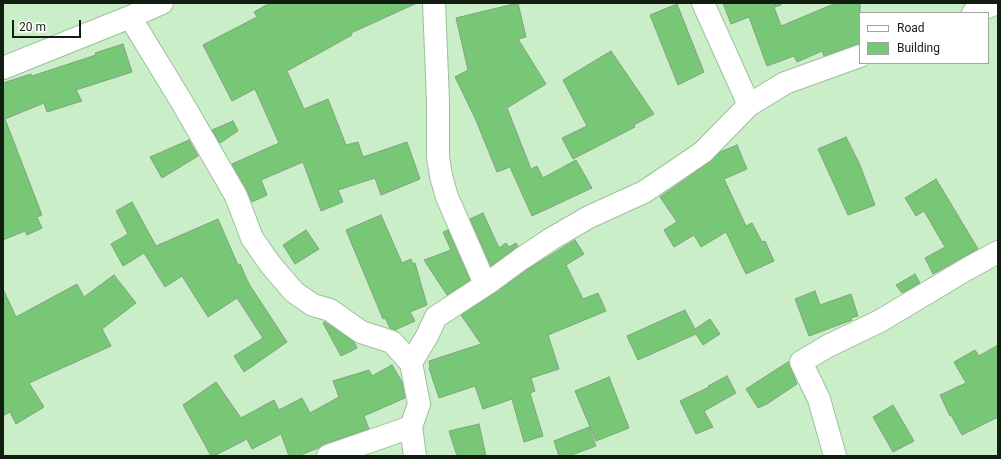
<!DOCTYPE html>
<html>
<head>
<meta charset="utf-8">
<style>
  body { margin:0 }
  #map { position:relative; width:1001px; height:459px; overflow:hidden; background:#caefc8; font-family:Roboto,sans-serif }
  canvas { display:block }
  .frame { position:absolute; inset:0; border:4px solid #111e11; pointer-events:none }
  .legend { position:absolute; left:859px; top:12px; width:130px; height:52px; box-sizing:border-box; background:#fff; border:1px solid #a0a5a0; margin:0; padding:5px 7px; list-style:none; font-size:12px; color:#111e11 }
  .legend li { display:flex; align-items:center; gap:8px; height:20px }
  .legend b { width:20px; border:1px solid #a0a5a0 }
  .scale { position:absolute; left:12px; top:20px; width:69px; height:18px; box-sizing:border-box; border:2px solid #111e11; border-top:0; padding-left:5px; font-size:12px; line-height:14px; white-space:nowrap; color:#111e11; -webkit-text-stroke:3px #fff; paint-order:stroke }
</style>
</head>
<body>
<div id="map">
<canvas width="1001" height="459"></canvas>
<div class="frame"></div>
<ul class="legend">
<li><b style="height:5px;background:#fff"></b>Road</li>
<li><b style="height:11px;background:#78c777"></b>Building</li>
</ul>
<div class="scale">20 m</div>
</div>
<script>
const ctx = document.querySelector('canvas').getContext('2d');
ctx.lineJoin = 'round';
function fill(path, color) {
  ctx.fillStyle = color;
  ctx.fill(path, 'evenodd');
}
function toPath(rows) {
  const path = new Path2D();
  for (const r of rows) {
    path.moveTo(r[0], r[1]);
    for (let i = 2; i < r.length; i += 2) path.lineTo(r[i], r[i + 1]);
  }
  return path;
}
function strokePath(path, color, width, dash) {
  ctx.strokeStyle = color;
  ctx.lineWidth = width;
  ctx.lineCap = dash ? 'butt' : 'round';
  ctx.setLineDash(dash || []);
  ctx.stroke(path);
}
const building = toPath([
  [270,3,417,3,351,33,352,35,287,71,304,109,328,99,346,145,358,142,363,157,407,142,420,179,381,195,375,178,338,190,343,202,321,211,303,162,261,180,267,195,252,202,247,190,232,164,279,143,255,89,232,101,203,45,257,17,254,12,270,3],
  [518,3,526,37,518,39,546,84,507,108,531,169,537,166,543,178,576,160,592,188,532,216,510,167,497,172,475,118,455,77,468,70,456,18,518,3],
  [723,3,780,3,781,5,774,7,781,26,836,3,860,3,860,43,824,56,822,51,797,62,794,56,767,66,749,17,731,24,723,3],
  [677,4,704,72,678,85,650,15,677,4],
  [123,44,132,72,76,90,82,101,47,112,44,103,5,119,42,215,37,217,42,228,27,235,25,231,3,240,3,83,31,74,32,76,96,55,95,53,123,44],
  [611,51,654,114,634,125,635,127,573,159,562,138,587,126,563,80,611,51],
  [233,121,238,131,220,143,212,130,233,121],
  [846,137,860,165,875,205,848,215,818,149,846,137],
  [189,140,198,156,162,178,150,157,189,140],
  [737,145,747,169,724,179,746,226,752,223,762,242,765,241,774,261,746,274,726,232,701,247,694,235,674,247,664,230,677,222,660,197,710,162,720,152,737,145],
  [936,179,978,249,933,274,925,258,945,247,924,211,916,216,905,198,936,179],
  [132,202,156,246,218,219,238,265,240,264,249,284,287,342,244,372,234,356,263,338,237,298,208,317,182,276,165,287,144,253,123,266,111,244,128,234,116,211,132,202],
  [483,213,499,248,506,243,509,247,516,243,518,246,491,266,470,219,483,213],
  [381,215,402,263,411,259,413,264,415,263,427,305,410,312,415,321,395,330,390,328,385,318,383,319,346,230,381,215],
  [306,230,319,249,295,264,283,245,306,230],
  [448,230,470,280,447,295,424,260,451,250,443,232,448,230],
  [575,240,584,254,566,265,583,299,598,293,606,311,548,335,559,369,531,378,535,391,530,393,543,436,524,442,512,399,483,409,475,386,439,398,429,368,430,367,429,361,481,344,461,315,498,291,528,269,575,240],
  [915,274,920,283,902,293,896,285,915,274],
  [114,275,136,303,102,329,111,346,29,383,44,407,16,424,10,412,3,416,3,289,16,317,77,284,84,297,114,275],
  [815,291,820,305,851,294,858,316,851,318,852,320,809,336,795,299,815,291],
  [685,310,695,329,710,319,720,334,703,345,696,334,638,360,627,336,685,310],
  [325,322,354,342,357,348,341,356,323,323,325,322],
  [998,345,998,417,962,435,951,415,950,416,940,395,966,383,954,362,975,350,979,356,998,345],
  [788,362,797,384,767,404,758,408,746,389,788,362],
  [392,365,402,382,405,398,364,416,369,429,324,444,318,448,298,456,289,456,281,434,252,449,247,439,214,456,211,456,183,405,216,382,241,418,274,400,279,410,302,398,310,413,339,397,333,381,369,370,372,376,392,365],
  [727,376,736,393,704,411,713,427,696,434,680,401,709,387,708,386,727,376],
  [609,377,629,428,596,441,575,391,609,377],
  [893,405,914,441,893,452,873,417,893,405],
  [479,424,486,456,457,456,449,431,479,424],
  [589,427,596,446,569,456,559,456,554,441,589,427]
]);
fill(building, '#78c777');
strokePath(building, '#80a27f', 1);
const minor = toPath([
  [434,3,438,101,438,157,441,176,447,197,482,277,487,282],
  [703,3,749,105],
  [973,13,997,3],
  [130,17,183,104,236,196,252,238,270,264,294,292,307,301,313,305,330,310,361,332,392,342,411,363],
  [3,68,130,17,162,3],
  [328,456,411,427],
  [415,456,411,427,419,404,411,363,427,336,436,317,491,281,521,259,551,239,589,217,644,192,703,152,749,105,785,83,860,56],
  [835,456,819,399,801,362,828,346,880,321,967,269,998,252]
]);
strokePath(minor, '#9cc09b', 24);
strokePath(minor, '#fff', 22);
</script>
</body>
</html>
